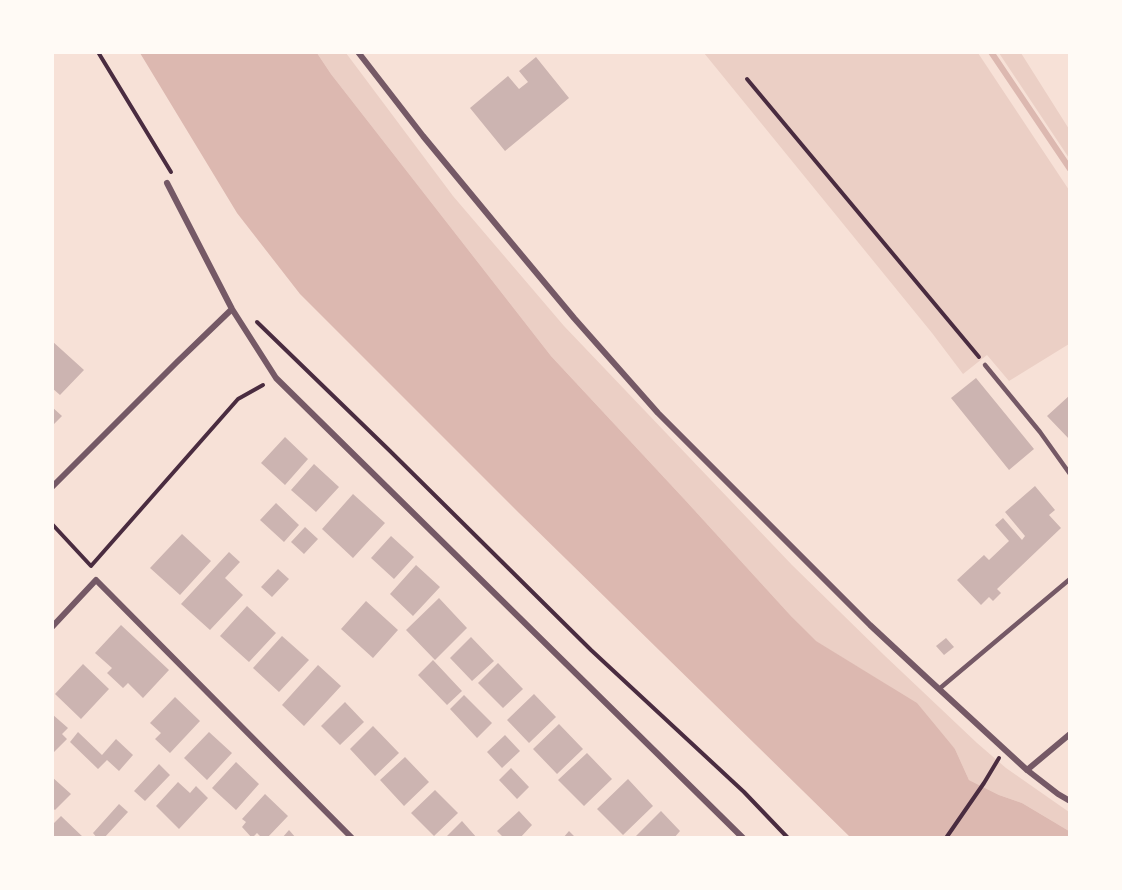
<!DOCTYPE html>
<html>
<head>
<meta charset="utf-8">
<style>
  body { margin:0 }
  #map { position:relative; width:1122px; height:890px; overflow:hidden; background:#f7e1d7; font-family:"Titillium Web",sans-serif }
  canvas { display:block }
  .frame { position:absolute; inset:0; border:54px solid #fffaf5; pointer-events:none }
</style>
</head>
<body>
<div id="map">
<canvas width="1122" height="890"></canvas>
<div class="frame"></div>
</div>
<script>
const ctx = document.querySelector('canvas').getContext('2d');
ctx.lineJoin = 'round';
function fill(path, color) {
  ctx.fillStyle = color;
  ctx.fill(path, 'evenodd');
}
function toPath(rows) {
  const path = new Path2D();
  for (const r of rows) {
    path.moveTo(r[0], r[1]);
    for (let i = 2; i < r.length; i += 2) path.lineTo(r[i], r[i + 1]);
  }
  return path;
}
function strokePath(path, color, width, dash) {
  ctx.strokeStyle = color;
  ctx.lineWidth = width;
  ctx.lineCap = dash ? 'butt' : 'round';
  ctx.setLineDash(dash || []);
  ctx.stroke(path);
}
fill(toPath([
  [317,53,346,53,453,196,564,326,792,565,884,655,977,743,1006,768,1069,812,1069,831,1022,803,999,795,969,780,955,749,887,685,815,641,791,616,686,501,551,356,331,74],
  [704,53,978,53,1069,190,1069,344,1009,381,987,355,963,374,932,333],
  [999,53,1021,53,1069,129,1069,158]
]), '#ebcfc5');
fill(toPath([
  [140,53,317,53,331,74,551,356,686,501,791,616,816,641,917,703,955,749,969,780,999,795,1022,803,1069,831,1069,837,850,837,519,513,300,294,237,213]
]), '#dcb8b0');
strokePath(toPath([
  [991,52,1070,169]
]), '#dcb8b0', 6);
fill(toPath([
  [536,57,569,98,505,151,470,108,508,76,519,89,528,82,519,71],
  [52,341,84,370,60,395,52,388],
  [976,378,1034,449,1009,470,951,398],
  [1070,395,1070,440,1047,416],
  [52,407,62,416,52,426],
  [285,437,308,459,285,485,261,463],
  [314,464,339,487,316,512,291,490],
  [1035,486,1055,510,1049,515,1061,528,997,589,1001,593,993,601,989,597,981,605,957,580,984,555,989,560,1009,541,995,525,1003,518,1022,540,1025,536,1005,512],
  [353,494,385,523,353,558,322,529],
  [276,503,299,525,284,542,260,520],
  [305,527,318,539,304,554,291,542],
  [182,534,211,561,180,595,150,568],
  [391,536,414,557,394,579,371,558],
  [229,552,240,562,225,578,243,595,210,630,181,604],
  [416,565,440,587,413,616,390,594],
  [278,569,289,579,272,597,261,587],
  [439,598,467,628,435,660,406,630],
  [366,601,398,630,373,658,341,629],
  [247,606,276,633,249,662,220,636],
  [121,625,169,670,143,698,128,683,123,688,107,673,112,668,95,653],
  [282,636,309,660,279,692,253,668],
  [471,637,494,661,472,681,450,658],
  [946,638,954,647,944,655,936,646],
  [433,660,462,691,447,705,418,675],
  [498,663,523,689,503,708,478,683],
  [83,664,109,689,81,719,55,694],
  [318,665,341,686,304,726,282,705],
  [534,694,556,717,529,743,507,720],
  [464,695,492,723,477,738,450,709],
  [175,697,200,721,170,753,155,739,161,733,150,723],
  [345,702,364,722,340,745,321,726],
  [52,714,68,728,62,734,67,739,54,752,52,751],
  [559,724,583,749,557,774,533,749],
  [373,726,399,753,375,776,350,749],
  [78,732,102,755,116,739,133,755,119,771,107,760,98,769,70,742],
  [209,732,232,753,207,780,184,758],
  [505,735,520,751,502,768,487,752],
  [587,753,612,779,584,806,558,780],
  [405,757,429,782,404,806,380,780],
  [236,762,259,784,236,810,212,788],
  [159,764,170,775,145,801,134,791],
  [511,768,529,787,517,799,499,780],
  [52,777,71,794,55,810,52,808],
  [628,779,653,806,623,835,597,809],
  [178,782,190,793,196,786,208,798,179,829,156,806],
  [435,790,458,813,434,836,411,813],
  [265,794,288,816,267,838,262,838,257,833,252,838,242,827,246,822,242,819],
  [119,804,128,812,104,838,97,838,93,833],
  [519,811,532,825,520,838,504,838,497,831],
  [661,811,680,831,674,838,634,838],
  [61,816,84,838,52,838,52,825],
  [462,821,477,838,445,838],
  [289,830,296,838,282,838],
  [569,831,576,838,563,838]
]), '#ccb4b1');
strokePath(toPath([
  [98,52,171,172],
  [747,79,979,357],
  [257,322,390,451,591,650,744,792,788,838],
  [52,524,91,566,238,399,263,385],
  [946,838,984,783,999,758]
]), '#4a2c40', 4);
strokePath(toPath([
  [985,365,1040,432,1070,474],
  [939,689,1070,579]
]), '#755966', 4.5);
strokePath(toPath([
  [358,52,423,136,499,228,574,318,658,413,870,625,927,678,1027,770,1058,794,1070,801],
  [167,183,232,309,276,378,743,838],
  [52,487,177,362,232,309],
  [52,627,96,580,352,838],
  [1027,770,1070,734]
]), '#755966', 6);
</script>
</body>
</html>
